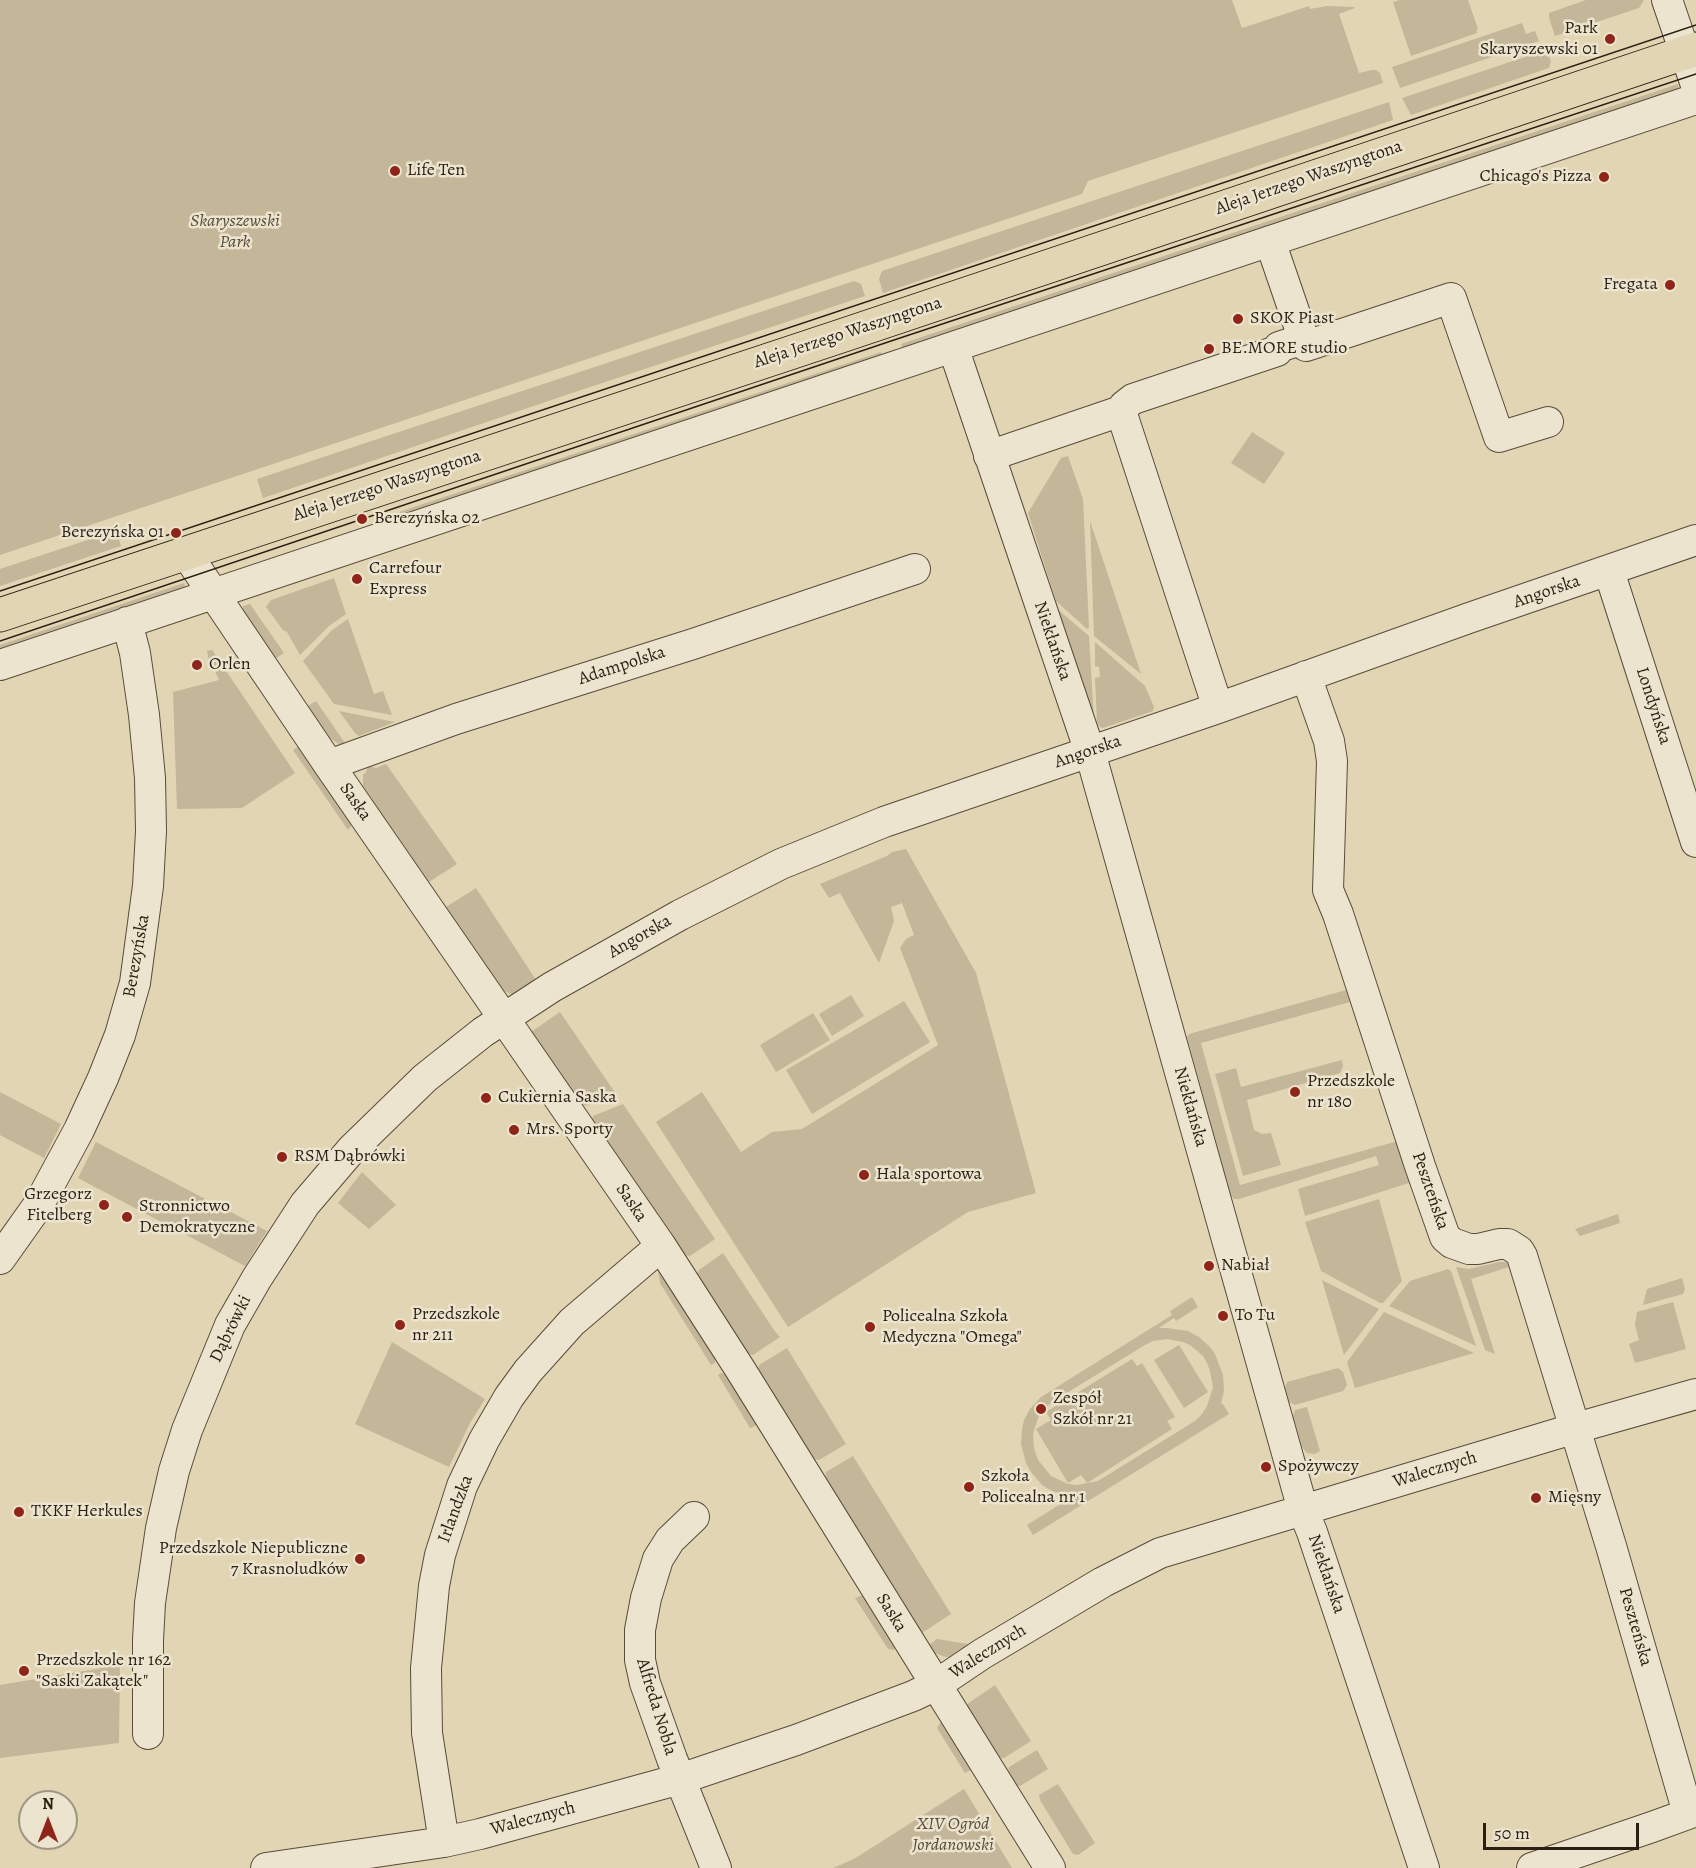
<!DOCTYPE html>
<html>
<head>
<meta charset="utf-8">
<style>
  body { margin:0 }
  #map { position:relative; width:1696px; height:1868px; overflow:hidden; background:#e2d5b4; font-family:Alegreya,serif }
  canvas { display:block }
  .north { position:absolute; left:18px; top:1790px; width:60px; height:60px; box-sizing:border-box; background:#ece4ce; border:2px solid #9e9583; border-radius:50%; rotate:0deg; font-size:16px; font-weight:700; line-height:24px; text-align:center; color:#2a1f13 }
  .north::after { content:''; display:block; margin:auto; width:21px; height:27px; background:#8f2418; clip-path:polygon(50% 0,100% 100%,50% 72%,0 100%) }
  .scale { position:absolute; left:1483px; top:1823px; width:156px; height:27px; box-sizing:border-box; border:3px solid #2a1f13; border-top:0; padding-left:8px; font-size:18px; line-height:21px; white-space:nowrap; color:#2a1f13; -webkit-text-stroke:4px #ece4ce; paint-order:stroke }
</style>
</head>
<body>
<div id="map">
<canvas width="1696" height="1868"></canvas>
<div class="north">N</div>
<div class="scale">50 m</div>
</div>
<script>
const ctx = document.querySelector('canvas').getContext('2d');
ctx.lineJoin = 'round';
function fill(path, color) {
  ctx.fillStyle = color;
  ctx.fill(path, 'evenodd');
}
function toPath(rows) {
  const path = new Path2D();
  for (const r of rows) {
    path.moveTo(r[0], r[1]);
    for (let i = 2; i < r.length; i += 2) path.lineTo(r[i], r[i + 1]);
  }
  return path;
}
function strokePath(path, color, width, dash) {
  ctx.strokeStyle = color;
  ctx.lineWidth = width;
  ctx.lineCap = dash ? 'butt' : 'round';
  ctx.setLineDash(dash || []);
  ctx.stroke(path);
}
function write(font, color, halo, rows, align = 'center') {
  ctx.font = font + ' Alegreya,serif';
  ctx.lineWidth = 5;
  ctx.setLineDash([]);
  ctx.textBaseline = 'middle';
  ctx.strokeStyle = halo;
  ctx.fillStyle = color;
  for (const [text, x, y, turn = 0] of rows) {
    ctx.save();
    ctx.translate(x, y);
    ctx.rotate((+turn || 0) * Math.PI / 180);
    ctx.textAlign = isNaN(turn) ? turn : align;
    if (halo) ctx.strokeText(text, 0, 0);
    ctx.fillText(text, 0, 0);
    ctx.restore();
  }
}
fill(toPath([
  [0,0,1232,0,1242,28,1309,6,1310,9,1327,6,1354,7,1355,8,1339,14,1359,73,1372,70,1376,70,1380,73,1383,83,1088,181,1082,194,0,555],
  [1400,0,1468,0,1478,29,1476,30,1477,33,1411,56,1393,2],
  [1586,0,1644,0,1639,8,1555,36,1549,18,1549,13],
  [1522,23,1526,34,1535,31,1539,41,1400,88,1392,67],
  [1546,50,1551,61,1549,68,1411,115,1402,98],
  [1678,84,1679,90,904,352,901,344],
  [1389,102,1393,120,883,293,879,279,882,271],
  [854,281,861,284,865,296,569,394,263,498,257,479],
  [881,352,883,360,393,524,390,515],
  [1252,432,1285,453,1264,484,1231,463],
  [1068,456,1083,499,1089,628,1087,629,1056,601,1028,513,1061,458],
  [1090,521,1141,674,1094,636],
  [133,525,136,534,119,540,121,546,0,586,0,569],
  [334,578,346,614,329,626,300,655,287,632,283,630,266,607,271,600],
  [184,583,186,588,0,655,0,645],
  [250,604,284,653,275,659,243,611,243,606],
  [1055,607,1089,636,1094,720],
  [348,619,374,694,383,691,392,715,334,704,303,661,332,630],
  [1095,642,1145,686,1154,707,1153,711,1103,728,1100,727,1097,723,1095,678,1100,677,1099,667,1095,666],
  [212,650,295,773,242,808,177,809,173,692,219,680,212,665,210,665,207,651],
  [316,701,347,746,339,744,330,738,308,706],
  [339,711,395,722,359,736,355,733],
  [299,746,353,824,348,830,293,750],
  [386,764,457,864,429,882,363,786,363,774,365,774,368,766,376,768],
  [906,849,976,973,1036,1193,968,1212,788,1327,656,1122,702,1092,741,1152,772,1132,802,1129,938,1045,900,948,906,939,914,935,902,903,891,907,894,921,879,963,840,893,829,898,820,884,887,856,892,852],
  [476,888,538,983,516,995,512,995,503,990,446,907],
  [1346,990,1350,1002,1201,1043,1240,1185,1398,1141,1411,1181,1409,1183,1305,1216,1298,1189,1379,1165,1376,1156,1239,1199,1234,1199,1231,1196,1229,1189,1187,1037,1189,1034],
  [851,995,864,1016,832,1036,819,1014],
  [904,1001,930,1042,812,1114,786,1070],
  [560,1012,616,1094,586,1106,581,1104,531,1032],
  [813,1013,830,1040,776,1072,760,1045],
  [1342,1060,1343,1066,1340,1073,1247,1100,1254,1130,1262,1134,1271,1133,1281,1165,1243,1176,1215,1074,1236,1068,1241,1087],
  [0,1092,61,1124,44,1158,0,1135],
  [623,1104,715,1239,690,1256,684,1255,592,1120,593,1116],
  [96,1142,267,1231,245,1266,78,1178],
  [362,1172,396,1205,369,1229,338,1203],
  [1379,1199,1402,1281,1383,1303,1380,1303,1321,1271,1305,1222],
  [1618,1214,1620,1223,1580,1236,1575,1229],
  [723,1253,774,1330,780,1337,753,1355,748,1354,697,1274,699,1270],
  [1499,1262,1506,1262,1512,1266,1471,1279,1495,1354,1485,1350,1456,1267,1469,1269],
  [1448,1269,1451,1271,1476,1346,1389,1306,1410,1281],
  [658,1272,668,1285,669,1285,715,1357,715,1363,711,1365,660,1283],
  [1682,1278,1685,1289,1683,1294,1643,1305,1647,1289],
  [1322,1280,1379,1309,1344,1355],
  [1192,1297,1198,1307,1176,1321,1174,1318,1159,1328,1167,1328,1188,1331,1199,1337,1210,1347,1215,1354,1223,1375,1224,1391,1221,1404,1223,1404,1229,1414,1033,1535,1027,1525,1072,1497,1052,1491,1042,1485,1031,1472,1026,1463,1021,1444,1022,1429,1024,1420,1030,1409,1041,1397,1172,1315,1170,1311],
  [1167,1339,1183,1342,1190,1345,1203,1356,1207,1363,1210,1371,1213,1387,1207,1406,1202,1414,1195,1421,1098,1481,1077,1485,1068,1484,1051,1476,1038,1460,1034,1448,1033,1434,1038,1418,1042,1411,1052,1402,1145,1345,1153,1341],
  [1673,1302,1686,1349,1635,1363,1629,1344,1639,1340,1635,1325,1637,1312],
  [1384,1312,1474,1353,1355,1388,1347,1362],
  [392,1342,485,1399,470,1423,449,1467,355,1424],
  [1179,1345,1208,1392,1184,1408,1154,1360],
  [787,1348,846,1444,819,1460,813,1459,758,1370,759,1365],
  [1132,1359,1137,1366,1142,1363,1175,1417,1167,1421,1172,1429,1087,1483,1081,1475,1068,1483,1036,1429,1051,1420,1046,1412],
  [1338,1368,1343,1372,1347,1385,1343,1391,1295,1405,1289,1402,1285,1388,1287,1382],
  [721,1373,726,1374,757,1425,750,1428,718,1375],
  [1307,1407,1320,1451,1315,1454,1307,1453,1302,1447,1293,1416,1295,1410],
  [853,1456,951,1614,922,1633,825,1478,826,1472],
  [863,1595,896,1648,893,1650,888,1649,855,1598],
  [937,1639,968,1644,970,1647,950,1657,946,1657,934,1653,929,1645],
  [120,1665,119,1743,0,1758,0,1685],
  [995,1685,1031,1741,1004,1758,998,1758,966,1705],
  [941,1722,971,1770,965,1773,937,1728],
  [1037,1750,1048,1769,1020,1786,1015,1785,1008,1772,1009,1767],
  [1058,1784,1095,1843,1078,1855,1073,1854,1040,1800,1039,1795],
  [964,1789,1012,1868,833,1868,854,1859]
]), '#c3b699');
const minor = toPath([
  [1667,0,1696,85],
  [1270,241,1306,346,1451,298,1499,437,1548,422],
  [953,347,1090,752,1303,1510,1312,1532,1424,1868],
  [989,456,1121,411],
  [186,553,329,765,661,1246,740,1369,1050,1868],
  [1609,571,1696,842],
  [0,665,1696,99],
  [1306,676,1329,741,1332,761,1328,890,1338,914,1420,1166,1445,1237,1452,1243,1469,1249,1478,1249,1499,1244,1508,1244,1519,1251,1522,1256,1611,1546,1688,1813],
  [1218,708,1121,411,1124,406,1133,399,1277,351,1279,347,1303,339],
  [329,765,456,719,693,644,915,569],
  [0,1259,39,1204,79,1130,103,1078,120,1035,135,983,148,886,151,831,150,778,144,715,135,653,127,622],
  [694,1517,670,1540,658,1559,646,1598,640,1630,640,1660,645,1683,672,1759,716,1868],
  [148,1734,148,1640,150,1603,161,1528,174,1471,187,1430,230,1325,257,1278,305,1204,352,1149,425,1078,483,1032,552,987,680,915,781,864,884,822,1218,708,1469,618,1696,540],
  [444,1842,427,1733,426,1668,434,1586,440,1555,462,1486,484,1440,509,1397,528,1371,572,1322,661,1246],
  [266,1868,444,1842,480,1834,680,1779,796,1740,913,1696,936,1685,982,1654,1103,1582,1160,1553,1576,1428,1696,1394],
  [1532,1868,1652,1827,1696,1811]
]);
const major = toPath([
  [0,615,844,335,1696,49]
]);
strokePath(minor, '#584c3b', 32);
strokePath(major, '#2a1f13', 35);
strokePath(minor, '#ece4ce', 30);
strokePath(major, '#e2d5b4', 33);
strokePath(toPath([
  [0,591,1696,25],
  [0,641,891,341,1696,74]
]), '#2a1f13', 1.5);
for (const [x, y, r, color] of [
  [1610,39,6,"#8f2418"],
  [395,171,6,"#8f2418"],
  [1604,177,6,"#8f2418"],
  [1670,285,6,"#8f2418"],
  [1238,319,6,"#8f2418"],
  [1209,349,6,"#8f2418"],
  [362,519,6,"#8f2418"],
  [176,533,6,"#8f2418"],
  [357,579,6,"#8f2418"],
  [197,665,6,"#8f2418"],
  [1295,1092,6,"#8f2418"],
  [486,1098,6,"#8f2418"],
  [514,1130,6,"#8f2418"],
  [282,1157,6,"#8f2418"],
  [864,1175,6,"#8f2418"],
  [104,1205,6,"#8f2418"],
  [127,1217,6,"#8f2418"],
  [1209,1266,6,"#8f2418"],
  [1223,1316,6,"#8f2418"],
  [400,1325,6,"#8f2418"],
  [870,1327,6,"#8f2418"],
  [1041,1409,6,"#8f2418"],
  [1266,1467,6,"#8f2418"],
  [969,1487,6,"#8f2418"],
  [1536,1498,6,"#8f2418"],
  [19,1512,6,"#8f2418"],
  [360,1559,6,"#8f2418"],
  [24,1671,6,"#8f2418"]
]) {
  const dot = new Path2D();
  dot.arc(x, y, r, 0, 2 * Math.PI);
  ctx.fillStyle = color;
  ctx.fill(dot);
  strokePath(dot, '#ece4ce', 2);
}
write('18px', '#2a1f13', '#ece4ce', [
  ["Park",1598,29,"right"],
  ["Skaryszewski 01",1598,50,"right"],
  ["Life Ten",407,171],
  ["Chicago's Pizza",1592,177,"right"],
  ["Fregata",1658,285,"right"],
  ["SKOK Piast",1250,319],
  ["BE.MORE studio",1221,349],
  ["Berezyńska 02",374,519],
  ["Berezyńska 01",164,533,"right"],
  ["Carrefour",369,569],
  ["Express",369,590],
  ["Orlen",209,665],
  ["Przedszkole",1307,1082],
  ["nr 180",1307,1103],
  ["Cukiernia Saska",498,1098],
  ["Mrs. Sporty",526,1130],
  ["RSM Dąbrówki",294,1157],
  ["Hala sportowa",876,1175],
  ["Grzegorz",92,1195,"right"],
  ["Fitelberg",92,1216,"right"],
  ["Stronnictwo",139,1207],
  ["Demokratyczne",139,1228],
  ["Nabiał",1221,1266],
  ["Przedszkole",412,1315],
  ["nr 211",412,1336],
  ["To Tu",1235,1316],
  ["Policealna Szkoła",882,1317],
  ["Medyczna \"Omega\"",882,1338],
  ["Zespół",1053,1399],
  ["Szkół nr 21",1053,1420],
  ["Spożywczy",1278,1467],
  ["Szkoła",981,1477],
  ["Policealna nr 1",981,1498],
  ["Mięsny",1548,1498],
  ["TKKF Herkules",31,1512],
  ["Przedszkole Niepubliczne",348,1549,"right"],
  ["7 Krasnoludków",348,1570,"right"],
  ["Przedszkole nr 162",36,1661],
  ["\"Saski Zakątek\"",36,1682]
], 'left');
write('18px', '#2a1f13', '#ece4ce', [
  ["Aleja Jerzego Waszyngtona",1309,178,-19],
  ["Aleja Jerzego Waszyngtona",848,333,-18],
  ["Aleja Jerzego Waszyngtona",387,486,-18],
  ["Angorska",1547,592,-19],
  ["Niekłańska",1052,641,71],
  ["Adampolska",622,666,-18],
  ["Londyńska",1653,706,72],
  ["Angorska",1088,752,-19],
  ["Saska",355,802,55],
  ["Angorska",640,937,-30],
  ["Berezyńska",137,956,-80],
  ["Niekłańska",1190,1107,74],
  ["Peszteńska",1430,1191,71],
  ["Saska",631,1203,56],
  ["Dąbrówki",231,1329,-64],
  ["Walecznych",1435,1470,-17],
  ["Irlandzka",456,1509,-70],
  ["Niekłańska",1326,1574,71],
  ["Saska",891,1613,58],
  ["Peszteńska",1635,1627,74],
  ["Walecznych",988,1652,-32],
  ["Alfreda Nobla",656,1707,73],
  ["Walecznych",533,1819,-15]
]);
write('italic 18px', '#584c3b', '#ece4ce', [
  ["Skaryszewski",235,222],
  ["Park",235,243],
  ["XIV Ogród",953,1825],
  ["Jordanowski",953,1846]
]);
</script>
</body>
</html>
